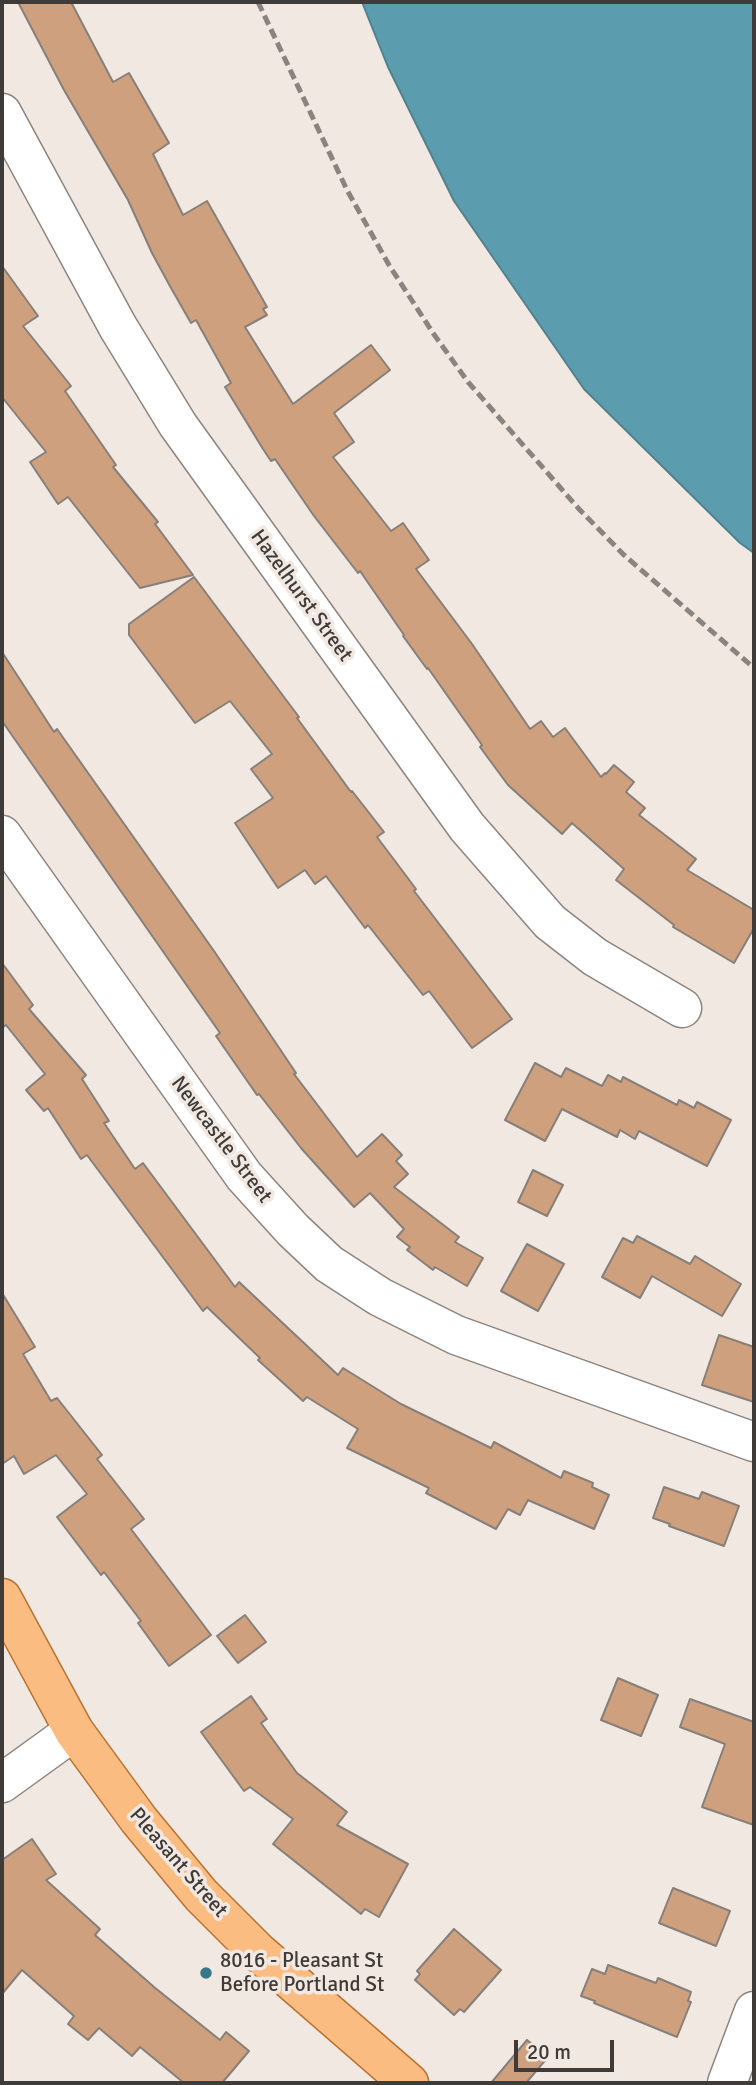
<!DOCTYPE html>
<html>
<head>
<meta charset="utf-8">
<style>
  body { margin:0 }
  #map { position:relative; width:756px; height:2085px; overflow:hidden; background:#f1e8e2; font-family:Signika,sans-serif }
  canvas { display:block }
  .frame { position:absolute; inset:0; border:4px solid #3f3b39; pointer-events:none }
  .scale { position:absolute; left:514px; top:2040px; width:100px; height:32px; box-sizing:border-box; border:4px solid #3f3b39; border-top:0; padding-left:9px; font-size:21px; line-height:24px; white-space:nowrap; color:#3f3b39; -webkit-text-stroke:5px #f1e8e2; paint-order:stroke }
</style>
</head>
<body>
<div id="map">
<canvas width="756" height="2085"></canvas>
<div class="frame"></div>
<div class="scale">20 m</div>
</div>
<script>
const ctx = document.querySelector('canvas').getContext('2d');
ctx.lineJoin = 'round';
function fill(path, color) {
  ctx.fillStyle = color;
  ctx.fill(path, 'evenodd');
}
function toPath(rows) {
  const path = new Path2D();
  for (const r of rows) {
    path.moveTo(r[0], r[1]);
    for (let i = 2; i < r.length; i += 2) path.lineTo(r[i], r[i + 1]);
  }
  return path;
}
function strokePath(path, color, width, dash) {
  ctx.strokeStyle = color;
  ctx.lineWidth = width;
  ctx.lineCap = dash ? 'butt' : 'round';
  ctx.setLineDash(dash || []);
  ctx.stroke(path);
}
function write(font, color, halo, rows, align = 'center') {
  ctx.font = font + ' Signika,sans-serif';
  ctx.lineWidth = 7;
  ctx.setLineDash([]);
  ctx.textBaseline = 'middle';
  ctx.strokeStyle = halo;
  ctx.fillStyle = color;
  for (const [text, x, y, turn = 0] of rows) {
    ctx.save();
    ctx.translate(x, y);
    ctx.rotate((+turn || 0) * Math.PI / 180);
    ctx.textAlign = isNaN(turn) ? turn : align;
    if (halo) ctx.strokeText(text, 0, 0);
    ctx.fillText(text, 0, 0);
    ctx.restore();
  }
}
const water = toPath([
  [362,2,754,2,754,553,740,543,584,389,454,201,388,67,362,2]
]);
fill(water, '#5b9daf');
strokePath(water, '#53808c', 2);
const building = toPath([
  [18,2,71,2,113,82,129,73,169,143,153,154,183,215,207,201,267,307,263,309,267,315,245,327,293,404,371,345,390,370,334,413,354,442,333,457,391,531,403,523,429,560,416,569,472,644,530,729,541,721,553,737,565,728,601,777,605,773,606,774,614,765,634,782,626,792,645,808,639,815,696,859,687,870,754,910,754,928,734,963,673,927,674,925,616,880,624,869,572,823,562,834,508,785,480,747,482,745,428,668,427,669,403,636,404,635,360,571,358,573,314,516,275,459,271,461,263,449,225,387,231,383,196,320,191,323,171,288,152,253,128,200,64,90,18,2],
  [2,266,38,316,23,326,71,386,65,391,116,465,113,467,158,522,155,524,193,575,140,588,68,497,58,504,30,462,46,452,2,397,2,266],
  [194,577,299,717,297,718,351,792,352,791,384,832,377,837,416,889,414,891,512,1019,472,1048,429,991,423,995,368,925,365,928,326,876,315,884,305,870,278,888,235,823,273,798,251,769,272,754,230,701,195,723,129,635,129,624,194,577],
  [2,652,54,732,57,729,214,951,296,1073,294,1074,357,1157,382,1134,402,1155,396,1161,408,1174,394,1187,459,1237,455,1242,483,1258,467,1286,435,1267,433,1270,407,1250,410,1247,397,1237,404,1229,370,1193,354,1207,301,1148,259,1094,257,1095,216,1036,220,1033,2,721,2,652],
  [2,963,33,1005,29,1009,86,1075,82,1079,109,1121,104,1123,135,1169,143,1163,235,1287,239,1282,338,1375,343,1368,401,1404,491,1448,494,1442,561,1478,564,1471,593,1483,592,1487,609,1495,594,1529,528,1500,520,1515,508,1509,496,1529,426,1493,429,1488,347,1448,358,1429,307,1397,303,1401,258,1360,260,1358,207,1307,203,1311,87,1155,81,1159,48,1108,44,1111,26,1090,45,1074,6,1025,2,1028,2,963],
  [535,1063,561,1077,566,1068,602,1086,608,1075,621,1082,623,1077,677,1105,679,1100,694,1108,697,1102,731,1120,707,1166,639,1131,635,1139,620,1130,617,1137,562,1109,545,1141,505,1120,535,1063],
  [533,1170,563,1185,547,1216,518,1202,533,1170],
  [637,1236,690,1264,695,1256,741,1284,722,1316,652,1276,640,1298,602,1277,623,1238,633,1243,637,1236],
  [527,1244,564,1264,538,1311,501,1291,527,1244],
  [2,1293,35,1347,23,1354,51,1401,57,1398,102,1455,97,1459,144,1519,131,1529,211,1635,169,1666,138,1623,141,1621,104,1572,101,1575,57,1517,87,1494,56,1455,24,1474,14,1456,2,1464,2,1293],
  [719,1335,754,1347,754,1402,702,1385,719,1335],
  [664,1487,699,1499,702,1492,739,1506,724,1546,669,1526,670,1524,653,1518,664,1487],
  [245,1615,266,1642,238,1663,217,1636,245,1615],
  [618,1678,658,1695,641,1736,601,1720,618,1678],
  [251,1696,267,1719,261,1723,297,1773,347,1812,337,1825,408,1864,379,1917,365,1909,361,1914,273,1844,293,1819,250,1787,244,1791,201,1732,251,1696],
  [690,1699,754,1722,754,1825,702,1807,725,1744,680,1727,690,1699],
  [32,1839,56,1874,46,1880,100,1929,95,1935,154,1987,220,2040,226,2032,249,2051,222,2083,184,2083,140,2047,132,2056,99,2028,88,2040,68,2024,74,2016,22,1970,2,1994,2,1860,32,1839],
  [673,1888,730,1911,716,1946,659,1923,673,1888],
  [454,1929,501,1970,464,2012,460,2009,454,2015,415,1980,420,1974,417,1971,454,1929],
  [608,1965,656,1983,658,1978,691,1992,688,2001,691,2002,677,2037,594,2003,595,2001,581,1996,592,1969,605,1974,608,1965],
  [527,2040,548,2057,526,2083,491,2083,527,2040]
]);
fill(building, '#cfa07e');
strokePath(building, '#877f79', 2);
const minor = toPath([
  [2,113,118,327,178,425,467,827,550,922,595,957,682,1008],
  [2,835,244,1176,293,1230,329,1264,380,1297,456,1335,754,1442],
  [2,1783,74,1731],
  [727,2083,754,2011]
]);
const major = toPath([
  [2,1598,74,1731,139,1820,201,1895,257,1951,409,2083]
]);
strokePath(minor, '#8c847e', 41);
strokePath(major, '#b77232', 41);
strokePath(minor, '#fff', 38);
strokePath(major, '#fbbc82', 38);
strokePath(toPath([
  [258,2,347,190,389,265,433,333,468,382,579,509,624,555,754,668]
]), '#8a8481', 5, [10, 5]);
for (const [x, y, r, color] of [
  [206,1973,7,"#367889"]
]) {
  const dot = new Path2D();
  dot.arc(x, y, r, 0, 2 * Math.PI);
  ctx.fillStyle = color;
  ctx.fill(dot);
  strokePath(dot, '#f1e8e2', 2.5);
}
write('21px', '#3f3b39', '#f1e8e2', [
  ["Hazelhurst Street",301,596,54],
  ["Newcastle Street",221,1140,53],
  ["Pleasant Street",178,1863,49]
]);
write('21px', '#3f3b39', '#f1e8e2', [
  ["8016 - Pleasant St",220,1961],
  ["Before Portland St",220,1985]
], 'left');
</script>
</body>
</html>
